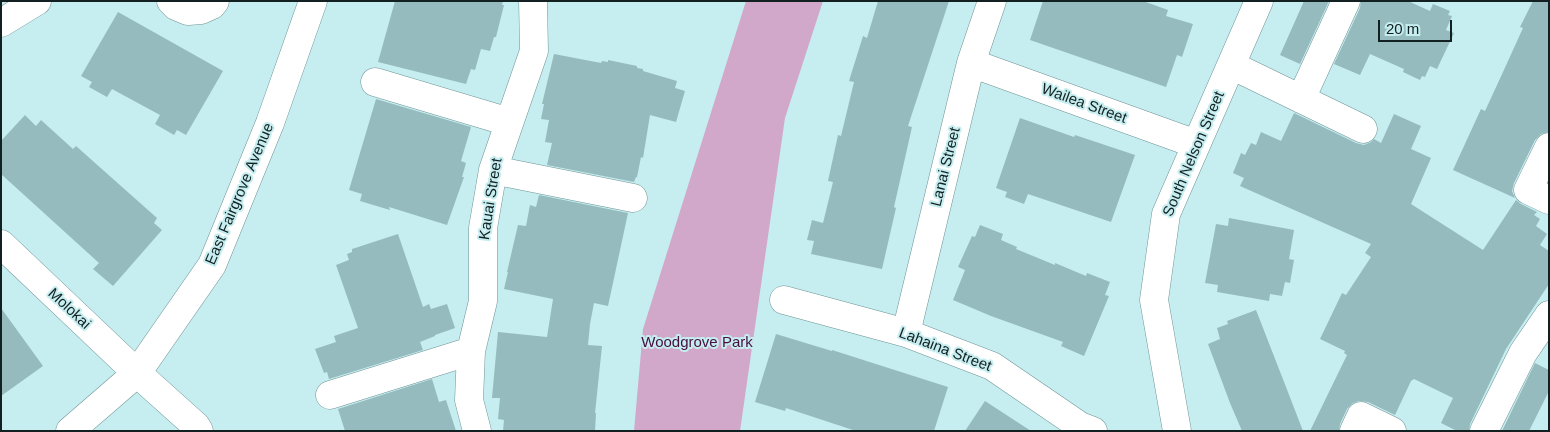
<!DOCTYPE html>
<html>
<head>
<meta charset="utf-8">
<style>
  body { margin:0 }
  #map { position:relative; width:1550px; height:432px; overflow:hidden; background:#c6edef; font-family:Arial,sans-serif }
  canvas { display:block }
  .frame { position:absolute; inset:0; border:2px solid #122021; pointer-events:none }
  .scale { position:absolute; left:1378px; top:20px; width:74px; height:22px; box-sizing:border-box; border:2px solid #122021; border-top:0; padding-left:6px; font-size:15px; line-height:18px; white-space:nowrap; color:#122021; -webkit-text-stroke:4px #c6edef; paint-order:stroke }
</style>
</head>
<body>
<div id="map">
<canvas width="1550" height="432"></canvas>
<div class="frame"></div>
<div class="scale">20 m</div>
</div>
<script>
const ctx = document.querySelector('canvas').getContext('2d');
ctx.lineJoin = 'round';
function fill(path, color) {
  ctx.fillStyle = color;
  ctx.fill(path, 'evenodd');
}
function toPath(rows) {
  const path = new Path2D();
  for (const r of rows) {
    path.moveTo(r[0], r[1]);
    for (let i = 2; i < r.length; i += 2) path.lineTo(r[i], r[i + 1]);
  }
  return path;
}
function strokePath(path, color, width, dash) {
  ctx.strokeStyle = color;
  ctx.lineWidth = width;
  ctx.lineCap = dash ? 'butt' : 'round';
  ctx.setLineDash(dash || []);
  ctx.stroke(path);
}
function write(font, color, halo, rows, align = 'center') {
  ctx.font = font + ' Arial,sans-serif';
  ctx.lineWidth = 4;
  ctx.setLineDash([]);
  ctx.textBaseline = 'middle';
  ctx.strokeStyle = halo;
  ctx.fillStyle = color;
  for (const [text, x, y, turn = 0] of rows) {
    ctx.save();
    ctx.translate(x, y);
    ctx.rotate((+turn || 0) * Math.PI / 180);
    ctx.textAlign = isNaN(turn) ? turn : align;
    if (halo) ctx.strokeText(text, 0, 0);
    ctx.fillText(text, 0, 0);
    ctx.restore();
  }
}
fill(toPath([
  [746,1,823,1,785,118,740,431,634,431,643,329]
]), '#d2a8ca');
fill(toPath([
  [395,1,503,1,502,5,504,5,496,37,494,37,490,51,481,49,475,70,471,69,466,84,378,62],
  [878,1,949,1,908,126,912,127,894,207,896,208,882,269,811,254,814,241,807,240,812,220,823,223,833,182,828,181,838,135,841,136,854,82,849,81,863,36,867,38],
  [1043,1,1143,1,1168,10,1166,16,1193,24,1182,57,1177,55,1166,87,1030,40],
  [1304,1,1329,1,1300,64,1280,55],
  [1361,1,1408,1,1430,11,1433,4,1450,11,1448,15,1452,16,1446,30,1454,33,1437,69,1430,66,1425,77,1422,76,1420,80,1403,72,1404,69,1370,54,1360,75,1334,64,1360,8],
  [1533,1,1549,1,1549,132,1541,134,1535,140,1514,183,1512,191,1515,198,1453,170,1481,109,1485,111,1503,72,1523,28,1520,27],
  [118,12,223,71,186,135,177,130,174,135,155,124,160,115,112,89,107,97,89,87,92,82,81,76],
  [554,54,601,63,602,61,608,62,608,60,637,66,637,68,643,69,643,71,677,81,675,88,685,91,676,122,650,115,643,158,641,157,637,177,636,177,634,182,547,165,552,143,545,142,549,120,541,119,544,104,542,104],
  [376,99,471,127,461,161,466,163,462,177,464,177,447,225,389,207,390,210,360,201,362,194,349,190],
  [1294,113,1356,143,1364,145,1371,142,1374,139,1381,143,1394,114,1421,126,1411,149,1431,158,1411,204,1483,250,1516,200,1521,204,1537,212,1534,215,1540,219,1536,226,1547,234,1540,245,1549,251,1549,284,1506,349,1470,424,1469,431,1457,431,1441,423,1453,398,1414,379,1411,381,1395,415,1368,402,1359,401,1353,403,1347,409,1340,424,1339,431,1310,431,1347,355,1344,353,1345,351,1320,339,1342,293,1346,295,1371,257,1365,253,1371,244,1240,186,1244,178,1233,173,1241,153,1245,155,1251,143,1256,145,1261,132,1281,141],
  [25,115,36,126,41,120,73,149,76,146,157,218,154,223,162,230,113,286,93,269,99,263,1,174,1,141],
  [1020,118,1074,137,1075,135,1135,155,1111,222,1028,194,1024,204,1005,197,1007,192,996,188],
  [539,195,628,213,608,306,594,303,590,324,588,345,602,346,595,413,596,413,595,431,503,431,504,420,498,419,500,398,492,398,498,332,547,337,553,299,504,289,508,272,507,272,518,225,526,226,530,205,536,207],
  [1229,218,1294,230,1289,259,1294,260,1290,283,1285,282,1282,296,1270,294,1269,301,1252,298,1217,292,1218,285,1205,283,1216,224,1228,226],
  [980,225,1003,234,1001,240,1017,247,1016,249,1055,265,1055,263,1086,276,1087,273,1110,282,1105,295,1109,296,1084,356,1061,346,1063,342,991,316,953,300,965,270,958,267,972,236,975,237],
  [398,234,423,307,429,304,431,309,447,304,455,328,435,335,435,336,420,342,423,350,329,379,327,372,324,373,315,349,336,342,334,336,358,328,336,265,349,260,347,254,352,252,352,249],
  [1,308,43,366,1,396],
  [1256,310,1286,387,1303,431,1242,431,1230,403,1208,344,1220,339,1217,328,1228,324,1227,321],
  [776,334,832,351,832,350,948,387,934,431,856,431,786,408,785,411,755,402],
  [1535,363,1549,370,1549,391,1529,431,1502,431],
  [432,379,439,402,446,400,456,431,345,431,338,409],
  [985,401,1031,431,965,431]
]), '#96bbbe');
const minor = toPath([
  [171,1,176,6,188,11,201,10,212,5,215,1],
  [1,23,37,1],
  [971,63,1196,144],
  [1231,65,1363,129],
  [375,82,509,122],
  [1301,99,1346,1],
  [1549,147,1528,190,1549,200],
  [493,170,633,198],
  [1,244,137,373,196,426,199,431],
  [784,300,906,333,992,366,1080,426,1093,431],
  [906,333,971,63,992,1],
  [330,395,471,351],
  [70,431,137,373,212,265,270,123,313,1],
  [477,431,469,400,471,351,483,301,483,228,493,170,534,51,533,1],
  [1177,431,1154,300,1166,214,1259,1],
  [1354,431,1361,416,1392,431],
  [1484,431,1523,353,1549,315]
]);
strokePath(minor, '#6f9496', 29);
strokePath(minor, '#fff', 28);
write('15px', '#122021', '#c6edef', [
  ["Wailea Street",1084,104,20],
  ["South Nelson Street",1194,154,-67],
  ["Lanai Street",946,167,-76],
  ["East Fairgrove Avenue",240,194,-67],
  ["Kauai Street",491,199,-81],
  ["Molokai",69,309,43],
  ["Lahaina Street",945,350,21]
]);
write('15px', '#460f40', '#c6edef', [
  ["Woodgrove Park",697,343]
]);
</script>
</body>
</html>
